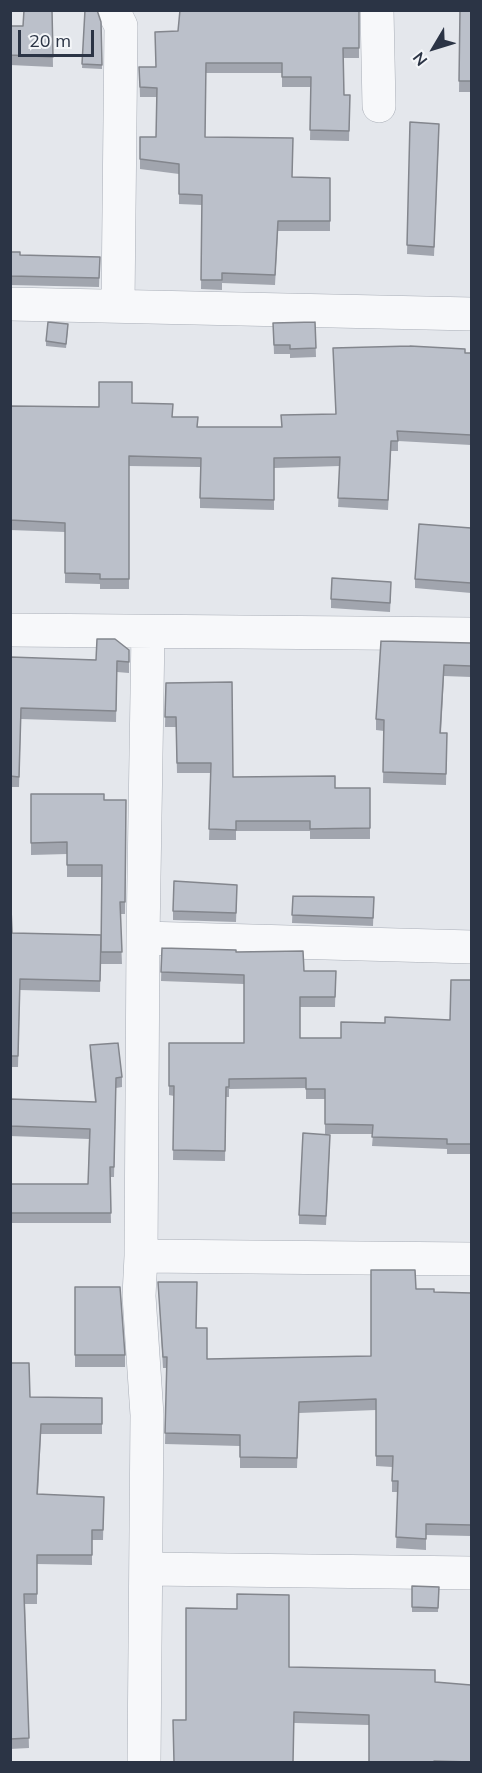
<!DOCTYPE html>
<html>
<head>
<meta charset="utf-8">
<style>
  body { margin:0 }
  #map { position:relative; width:482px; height:1773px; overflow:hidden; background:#e4e7ec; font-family:Mulish,sans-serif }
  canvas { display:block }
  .frame { position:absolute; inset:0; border:12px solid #2b3445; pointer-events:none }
  .north { position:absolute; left:404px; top:18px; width:60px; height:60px; -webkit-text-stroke:4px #f4f6f9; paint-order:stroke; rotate:232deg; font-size:16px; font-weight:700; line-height:24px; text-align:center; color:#2b3445 }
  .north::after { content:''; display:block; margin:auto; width:21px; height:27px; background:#2b3445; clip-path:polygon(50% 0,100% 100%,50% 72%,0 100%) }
  .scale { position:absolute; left:18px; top:30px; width:76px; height:27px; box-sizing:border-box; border:3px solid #2b3445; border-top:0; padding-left:8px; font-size:18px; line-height:21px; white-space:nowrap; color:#2b3445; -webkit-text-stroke:4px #f4f6f9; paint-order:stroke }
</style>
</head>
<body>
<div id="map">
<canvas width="482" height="1773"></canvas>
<div class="frame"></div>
<div class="north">N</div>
<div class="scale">20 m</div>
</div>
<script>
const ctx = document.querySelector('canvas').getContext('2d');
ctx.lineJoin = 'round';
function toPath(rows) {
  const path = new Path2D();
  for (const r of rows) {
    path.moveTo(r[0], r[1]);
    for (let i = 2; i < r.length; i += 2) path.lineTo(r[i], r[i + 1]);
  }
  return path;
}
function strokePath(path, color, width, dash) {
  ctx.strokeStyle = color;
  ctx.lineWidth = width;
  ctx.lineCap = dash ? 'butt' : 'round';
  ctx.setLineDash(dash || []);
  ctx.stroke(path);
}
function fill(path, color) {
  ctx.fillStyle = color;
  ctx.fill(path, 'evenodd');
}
const minor = toPath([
  [113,10,121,26,118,304],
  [377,10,379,106],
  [10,304,472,314],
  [10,630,472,634],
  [143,938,472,947],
  [141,1256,472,1259],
  [148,1569,472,1573],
  [144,1762,147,1415,139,1296,141,1256,143,938,148,632]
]);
strokePath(minor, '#a9aeb7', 34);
strokePath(minor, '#f7f8fa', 33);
fill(toPath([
  [52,10,53,67,10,65,10,26,23,26],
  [85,10,101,22,102,69,82,68],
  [359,10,359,58,343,58,344,95,350,95,349,141,310,140,311,87,282,87,282,73,206,73,205,137,293,177,330,178,330,231,278,231,275,285,222,283,222,290,201,289,202,205,179,204,179,174,140,169,140,137,156,137,157,97,140,97,139,67,156,67,178,31],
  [460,10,471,10,471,92,459,92],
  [410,122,439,133,434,256,407,254],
  [471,236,471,252,470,251,470,239],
  [10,252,20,255,100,257,99,287,10,285],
  [315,322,316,357,290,358,290,354,274,354,273,323],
  [68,329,66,348,46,346,46,341],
  [465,353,471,353,471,445,398,441,398,451,391,451,388,510,338,507,340,466,274,468,274,510,200,508,200,467,129,466,129,589,100,589,100,584,65,583,65,532,10,530,10,406,99,407,132,403,197,427,281,427,335,414],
  [471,528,471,593,415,588,415,579],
  [391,591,390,612,331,608,331,599],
  [471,643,471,677,444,676,441,733,447,733,446,785,383,783,384,731,376,730,376,719],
  [129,650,129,673,117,672,116,722,21,719,19,787,10,787,10,657,96,660],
  [166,683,233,777,335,788,370,788,370,839,310,839,310,831,236,831,236,840,209,840,211,773,177,773,176,727,165,727],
  [31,794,104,800,126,800,125,914,120,914,122,964,101,964,102,877,67,877,67,854,31,855],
  [10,882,12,933,101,935,100,992,20,990,18,1067,10,1067],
  [237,894,236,922,173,920,173,911],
  [293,896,374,897,373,926,292,923],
  [162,948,236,952,304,971,336,971,335,1007,300,1007,300,1038,341,1038,385,1023,450,1020,471,980,471,1154,447,1154,447,1149,372,1146,373,1134,325,1134,325,1099,306,1099,306,1088,229,1089,229,1097,226,1097,225,1161,173,1160,174,1096,169,1095,169,1043,244,1043,244,984,161,981],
  [90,1045,122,1077,122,1087,116,1088,114,1177,110,1177,111,1223,10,1223,10,1184,88,1184,89,1139,10,1136,10,1099,95,1102,90,1055],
  [330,1144,326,1225,299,1224,299,1215],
  [158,1282,207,1359,371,1356,416,1289,434,1292,471,1293,471,1536,426,1535,426,1550,396,1548,398,1492,392,1492,392,1467,376,1466,376,1410,299,1413,297,1468,240,1468,240,1446,165,1444,167,1368,163,1368],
  [75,1287,125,1355,125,1367,75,1367],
  [10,1363,30,1397,102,1398,102,1434,41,1434,38,1494,104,1497,103,1540,92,1540,92,1565,37,1564,37,1604,25,1604,29,1748,10,1749],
  [412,1586,439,1587,438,1612,412,1612],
  [289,1667,435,1682,471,1685,471,1762,369,1762,369,1725,186,1720]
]), '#a1a5ae');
const building = toPath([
  [24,10,52,10,53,57,10,55,10,26,23,26,24,10],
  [85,10,97,10,101,22,102,65,82,64,85,10],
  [180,10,359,10,359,48,343,48,344,95,350,95,349,131,310,130,311,77,282,77,282,63,206,63,205,137,293,138,292,177,330,178,330,221,278,221,275,275,222,273,222,280,201,280,202,195,179,194,179,164,140,159,140,137,156,137,157,88,140,87,139,67,156,67,155,32,178,31,180,10],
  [460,10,471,10,471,81,459,81,460,10],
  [410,122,439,124,434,247,407,245,410,122],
  [10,252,20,252,20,255,100,257,99,278,10,276,10,252],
  [48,322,68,324,66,344,46,341,48,322],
  [315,322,316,348,290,349,290,345,274,345,273,323,315,322],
  [410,346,465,349,465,353,471,353,471,435,397,431,398,441,391,441,388,500,338,498,340,457,274,458,274,500,200,498,201,458,129,456,129,579,100,579,100,574,65,573,65,523,10,520,10,406,99,407,99,382,132,382,132,403,173,404,172,417,198,417,197,427,282,427,281,415,336,414,333,348,410,346],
  [419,524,471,528,471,583,415,579,419,524],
  [332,578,391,582,390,603,331,599,332,578],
  [97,639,115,639,129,650,129,662,117,661,116,711,21,708,19,777,10,776,10,657,96,660,97,639],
  [381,641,471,643,471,666,444,665,440,733,447,733,446,774,383,772,384,720,376,719,381,641],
  [232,682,233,777,335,776,335,788,370,788,370,828,310,829,310,821,236,821,236,830,209,829,211,763,177,763,176,717,165,717,166,683,232,682],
  [31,794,104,794,104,800,126,800,125,902,120,902,122,952,101,952,102,865,67,865,67,842,31,843,31,794],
  [174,881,237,885,236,913,173,911,174,881],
  [10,882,12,933,101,935,100,981,20,979,18,1056,10,1056,10,882],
  [293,896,374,897,373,918,292,915,293,896],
  [162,948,236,950,236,952,303,951,304,971,336,971,335,997,300,997,300,1038,341,1038,341,1022,385,1023,385,1017,450,1020,451,980,471,980,471,1144,447,1144,447,1139,372,1137,373,1125,325,1124,325,1089,306,1089,306,1078,229,1079,229,1087,226,1087,225,1151,173,1150,174,1086,169,1086,169,1043,244,1043,244,975,161,972,162,948],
  [118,1043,122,1077,116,1078,114,1167,110,1167,111,1213,10,1213,10,1184,88,1184,90,1129,10,1126,10,1099,96,1102,90,1045,118,1043],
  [303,1133,330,1135,326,1216,299,1215,303,1133],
  [371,1270,415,1270,416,1289,434,1289,434,1292,471,1293,471,1525,426,1524,426,1539,396,1537,398,1481,392,1481,393,1456,376,1456,376,1399,299,1402,297,1458,240,1457,240,1435,165,1433,167,1357,163,1357,158,1282,197,1282,196,1328,207,1328,207,1359,371,1356,371,1270],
  [75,1287,120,1287,125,1355,75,1355,75,1287],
  [10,1363,29,1363,30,1397,102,1398,102,1424,41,1424,37,1494,104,1497,103,1530,92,1530,92,1555,37,1555,37,1594,24,1594,29,1738,10,1739,10,1363],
  [412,1586,439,1587,438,1608,412,1607,412,1586],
  [237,1594,289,1595,289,1667,435,1670,435,1682,471,1685,471,1762,434,1761,434,1762,369,1762,369,1715,294,1712,293,1762,174,1762,173,1720,186,1720,186,1608,237,1609,237,1594]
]);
fill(building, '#bbc0ca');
strokePath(building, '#83868d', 1.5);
</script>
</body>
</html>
